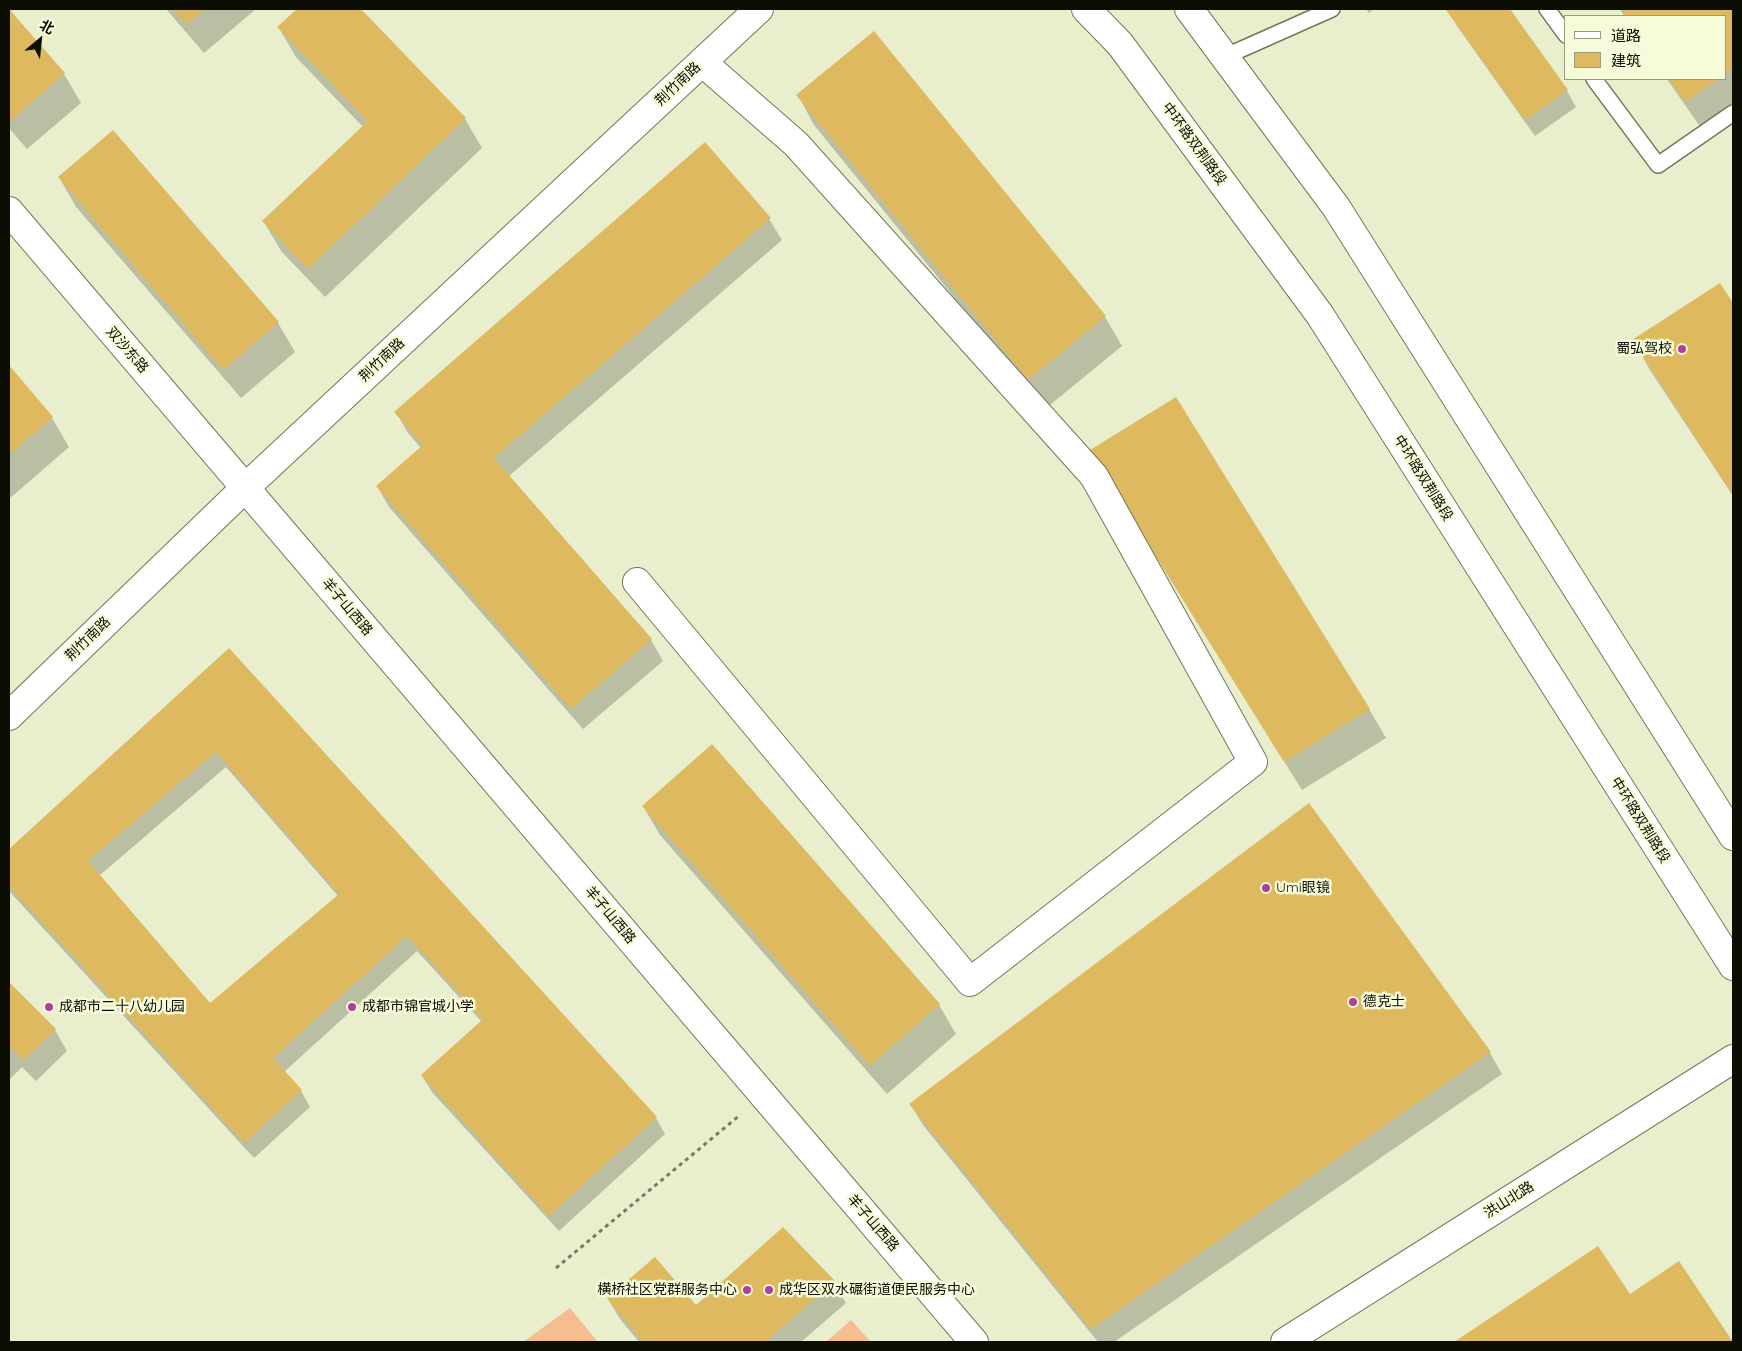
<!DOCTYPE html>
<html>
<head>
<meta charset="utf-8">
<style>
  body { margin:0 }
  #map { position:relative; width:1742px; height:1351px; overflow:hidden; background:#e9eecc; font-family:Quicksand,"Noto Sans SC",sans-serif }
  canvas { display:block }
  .frame { position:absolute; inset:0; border:10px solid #0c0d03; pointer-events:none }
  .legend { position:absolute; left:1564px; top:15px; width:162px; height:65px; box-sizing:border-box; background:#f6fcd9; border:1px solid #989c83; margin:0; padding:6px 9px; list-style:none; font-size:15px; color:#0c0d03 }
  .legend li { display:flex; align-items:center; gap:10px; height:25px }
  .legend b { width:25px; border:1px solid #989c83 }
  .north { position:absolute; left:15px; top:15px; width:50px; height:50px; -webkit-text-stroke:4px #f6fcd9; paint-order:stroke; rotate:28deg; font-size:14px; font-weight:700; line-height:20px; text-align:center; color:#0c0d03 }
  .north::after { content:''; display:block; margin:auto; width:18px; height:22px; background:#0c0d03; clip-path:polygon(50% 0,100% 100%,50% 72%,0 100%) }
</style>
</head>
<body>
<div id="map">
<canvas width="1742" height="1351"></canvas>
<div class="frame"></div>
<ul class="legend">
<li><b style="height:6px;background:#fff"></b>道路</li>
<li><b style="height:14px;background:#deb960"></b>建筑</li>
</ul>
<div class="north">北</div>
</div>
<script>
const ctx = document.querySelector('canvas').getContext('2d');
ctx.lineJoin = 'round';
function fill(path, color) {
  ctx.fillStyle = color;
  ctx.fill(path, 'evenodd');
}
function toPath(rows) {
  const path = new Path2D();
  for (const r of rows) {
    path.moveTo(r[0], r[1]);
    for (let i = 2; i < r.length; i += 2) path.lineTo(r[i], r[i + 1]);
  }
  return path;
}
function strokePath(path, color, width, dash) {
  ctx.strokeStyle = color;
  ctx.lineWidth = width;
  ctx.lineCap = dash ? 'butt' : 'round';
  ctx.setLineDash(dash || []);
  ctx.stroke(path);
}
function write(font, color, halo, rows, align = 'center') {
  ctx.font = font + ' Quicksand,"Noto Sans SC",sans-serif';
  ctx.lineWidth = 5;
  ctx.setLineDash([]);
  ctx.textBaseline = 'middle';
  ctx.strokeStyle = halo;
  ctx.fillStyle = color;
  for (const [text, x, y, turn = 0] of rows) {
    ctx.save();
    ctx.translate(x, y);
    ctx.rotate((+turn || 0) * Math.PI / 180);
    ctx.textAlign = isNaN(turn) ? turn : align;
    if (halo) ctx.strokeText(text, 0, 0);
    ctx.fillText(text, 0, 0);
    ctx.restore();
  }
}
fill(toPath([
  [570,1308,598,1342,523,1342],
  [851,1320,871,1342,826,1342]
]), '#f7bd8f');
fill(toPath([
  [9,9,64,74,81,103,27,149,9,128],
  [166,9,256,9,204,53],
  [299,9,359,9,465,119,482,148,325,297,281,251,264,222,363,127,296,57,279,28],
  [1366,9,1374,9,1369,13],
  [1450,9,1508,9,1567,91,1576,107,1535,136,1457,26,1448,10],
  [1620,9,1733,9,1733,110,1703,131,1667,79,1726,79,1726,16,1624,16],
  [874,33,1105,317,1122,346,1045,409,814,125,798,95],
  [113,131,278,323,295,352,241,398,76,207,59,177],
  [769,219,782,240,508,477,651,640,663,661,583,729,389,507,377,486,421,448,408,433,396,412],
  [1719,285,1733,306,1733,496,1650,370,1634,341],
  [9,367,52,418,69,447,9,499],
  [1108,480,1369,709,1386,738,1302,790],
  [229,650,656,1118,665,1134,559,1231,432,1092,422,1076,482,1022,417,951,284,1072,301,1091,310,1107,254,1158,9,891,9,851],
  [226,767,338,896,210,1005,99,876],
  [712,746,939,1005,956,1034,887,1094,660,835,643,806],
  [1309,805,1490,1053,1502,1074,1114,1342,1098,1342,923,1125,911,1105],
  [9,984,55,1030,67,1051,36,1081,22,1067,9,1080],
  [783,1229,834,1282,846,1303,801,1342,639,1342,620,1319,608,1299,696,1307],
  [1598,1248,1630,1296,1679,1263,1732,1342,1456,1342]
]), '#0003');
fill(toPath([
  [9,9,65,73,10,121,9,120],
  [173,9,205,9,187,24],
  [297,9,361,9,466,118,308,269,262,221,368,121,277,27],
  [1448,9,1510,9,1568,90,1525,120,1446,10],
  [1620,9,1733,9,1733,69,1726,74,1726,16,1625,16],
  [874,31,1106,316,1028,380,796,95],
  [1669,79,1719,79,1685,102],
  [113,130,279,322,223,370,58,177],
  [705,142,771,218,494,458,652,639,571,709,376,486,423,445,394,412],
  [1720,283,1733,303,1733,495,1632,340],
  [9,365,53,417,9,455],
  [1176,397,1370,709,1284,762,1090,450],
  [229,648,657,1117,549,1216,421,1075,483,1019,407,936,273,1058,302,1090,244,1143,9,886,9,849],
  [216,752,339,894,210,1003,88,861],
  [712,744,940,1004,870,1066,642,806],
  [1309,803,1491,1052,1091,1329,909,1104],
  [9,982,56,1029,24,1060,9,1046],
  [783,1227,835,1281,765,1342,643,1342,607,1298,655,1257,696,1305],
  [1598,1246,1630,1294,1679,1261,1733,1342,1454,1342]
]), '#deb960');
const service = toPath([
  [1547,9,1566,35],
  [1224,57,1332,9],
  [1594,79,1658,165,1733,113]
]);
const minor = toPath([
  [9,211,974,1342],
  [637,582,970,982,1253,762,1094,476,796,144,702,62],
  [9,716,245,488,759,9],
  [1285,1342,1733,1059]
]);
const primary = toPath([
  [1086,9,1120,44,1320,315,1733,966],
  [1189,9,1336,207,1733,836]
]);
strokePath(service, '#737859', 18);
strokePath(minor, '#737859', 30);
strokePath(primary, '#737859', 30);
strokePath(toPath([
  [556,1268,740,1115]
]), '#777a65', 3, [4, 4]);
strokePath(service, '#fff', 15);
strokePath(minor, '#fff', 28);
strokePath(primary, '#fff', 28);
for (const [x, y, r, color] of [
  [1682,349,5,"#b13f9a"],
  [1266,888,5,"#b13f9a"],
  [1353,1002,5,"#b13f9a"],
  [49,1007,5,"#b13f9a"],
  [352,1007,5,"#b13f9a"],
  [747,1290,5,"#b13f9a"],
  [769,1290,5,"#b13f9a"]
]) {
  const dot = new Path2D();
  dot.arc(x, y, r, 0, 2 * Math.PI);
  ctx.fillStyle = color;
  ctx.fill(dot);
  strokePath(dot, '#f6fcd9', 2);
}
write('14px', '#0c0d03', '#f6fcd9', [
  ["荆竹南路",678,84,-43],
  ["中环路双荆路段",1194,144,54],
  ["双沙东路",127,350,49],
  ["荆竹南路",382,360,-43],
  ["中环路双荆路段",1423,478,58],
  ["羊子山西路",347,607,50],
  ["荆竹南路",88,639,-44],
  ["中环路双荆路段",1640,820,58],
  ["羊子山西路",610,915,50],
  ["洪山北路",1509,1200,-32],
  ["羊子山西路",873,1223,49]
]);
write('14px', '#0c0d03', '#f6fcd9', [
  ["蜀弘驾校",1672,349,"right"],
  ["Umi眼镜",1276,888],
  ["德克士",1363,1002],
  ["成都市二十八幼儿园",59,1007],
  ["成都市锦官城小学",362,1007],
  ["横桥社区党群服务中心",737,1290,"right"],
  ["成华区双水碾街道便民服务中心",779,1290]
], 'left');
</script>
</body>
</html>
